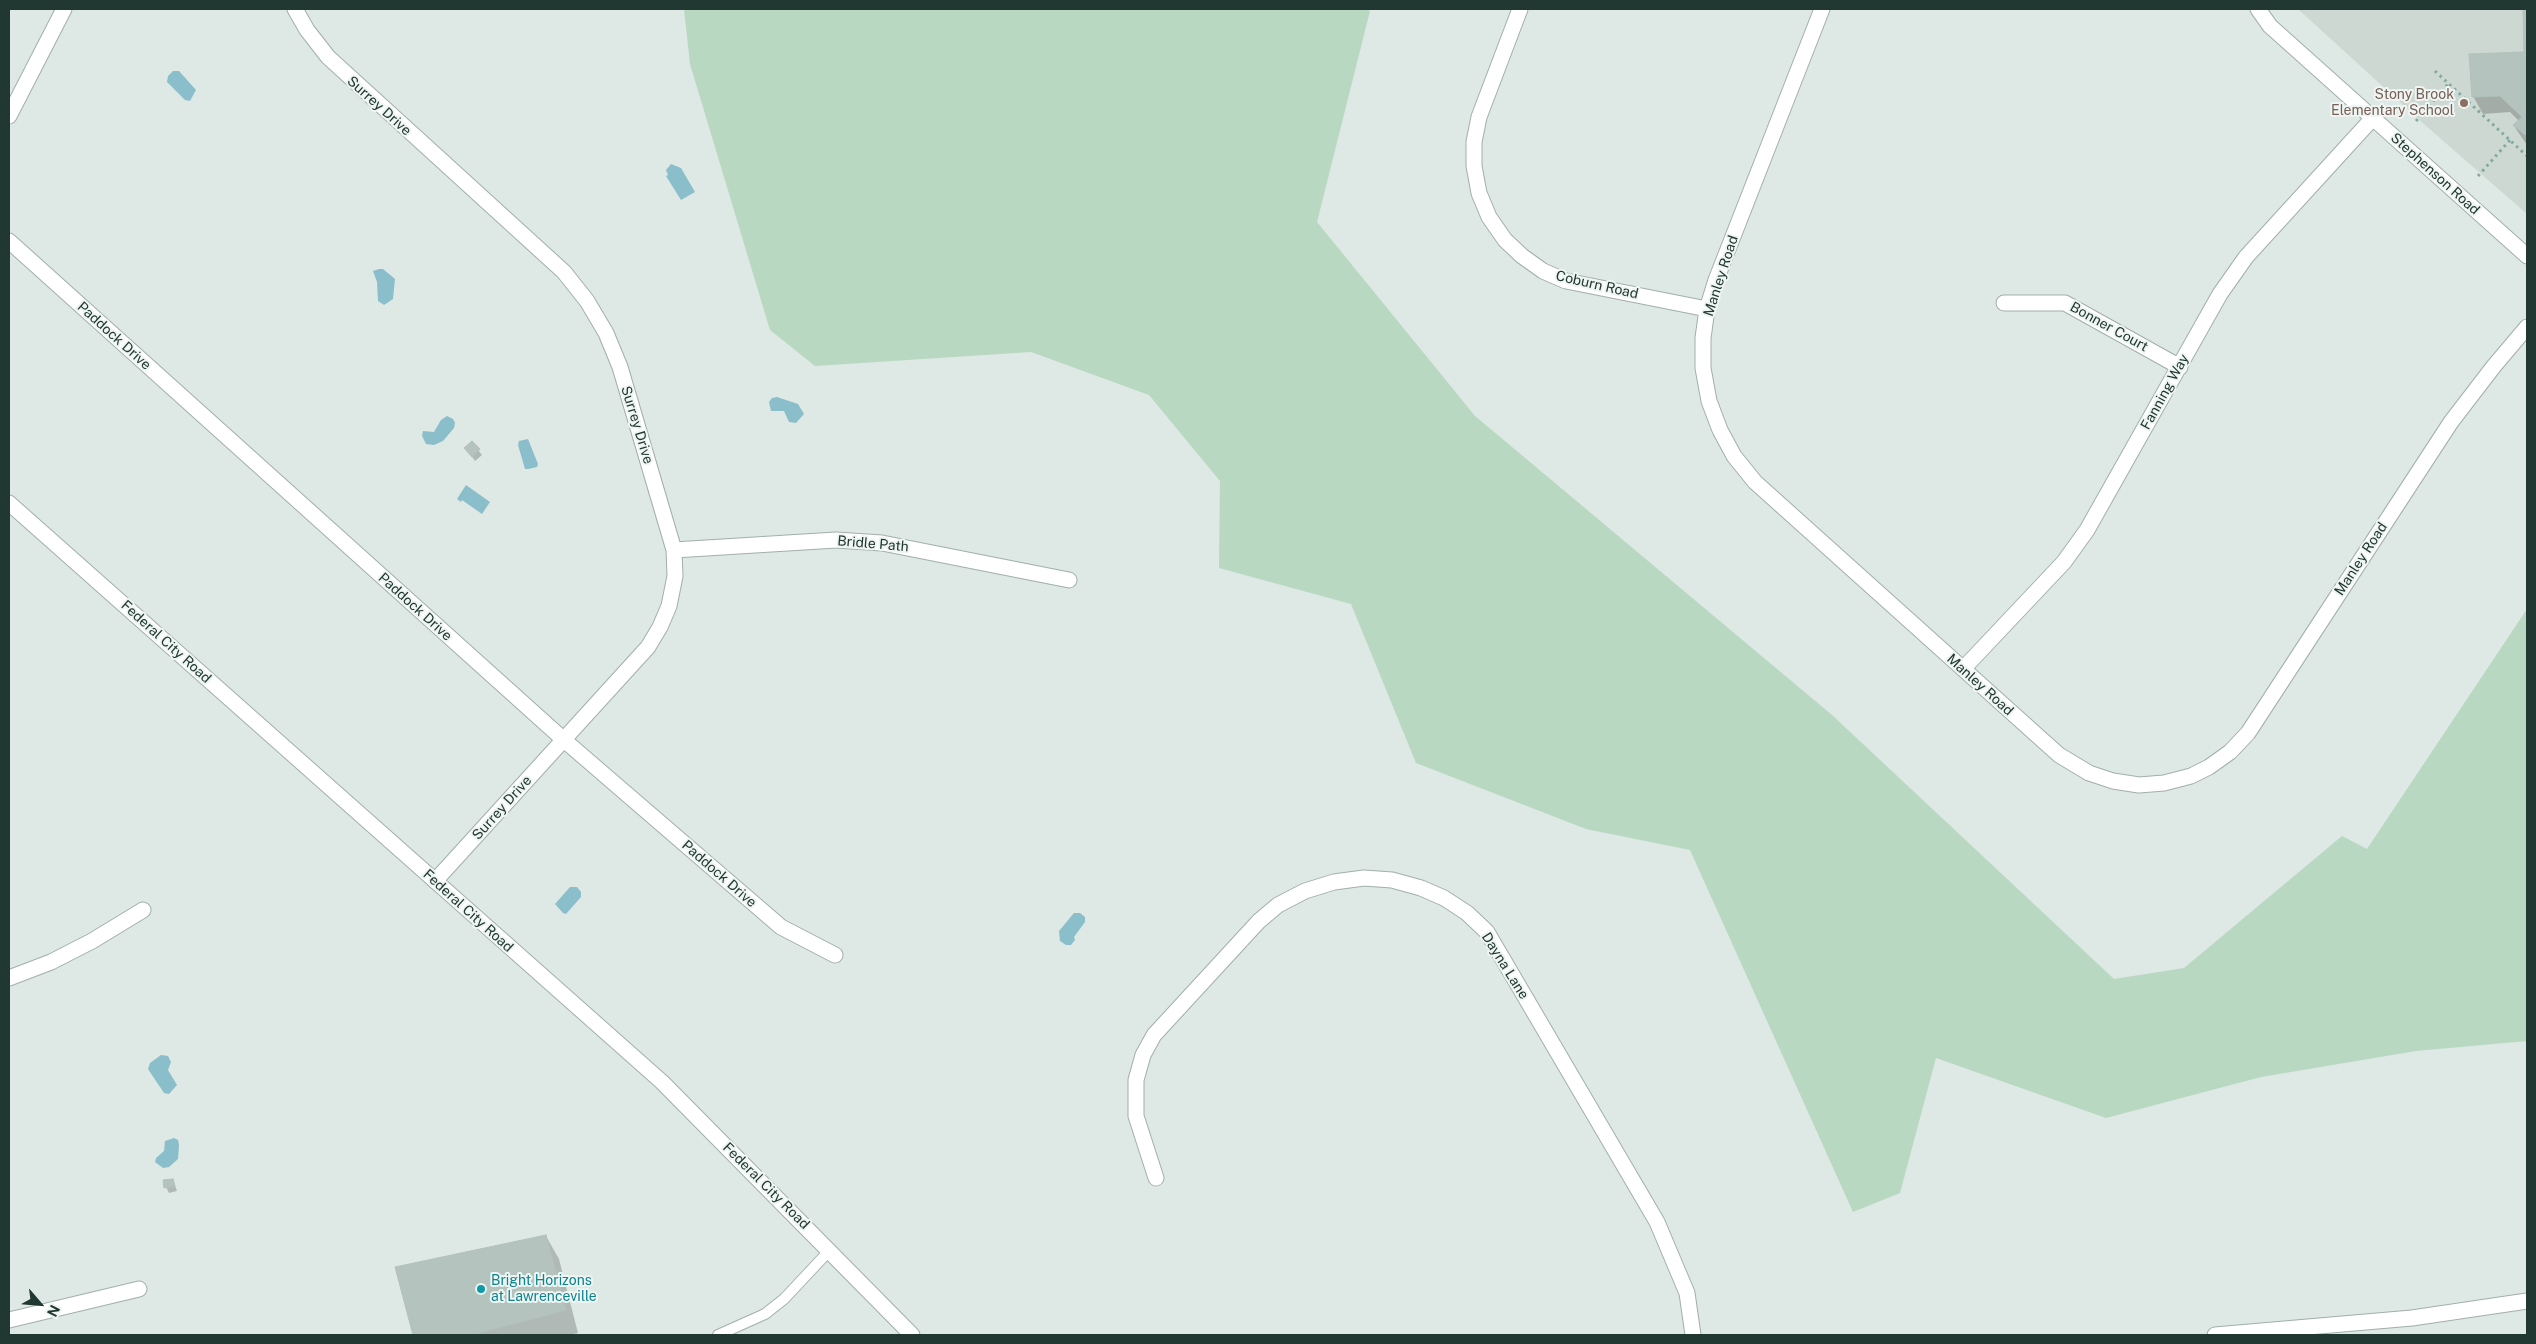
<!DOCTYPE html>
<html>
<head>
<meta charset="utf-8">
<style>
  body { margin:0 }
  #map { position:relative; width:2536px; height:1344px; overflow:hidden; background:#dee8e4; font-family:"Public Sans",sans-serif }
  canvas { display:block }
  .frame { position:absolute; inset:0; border:10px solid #213731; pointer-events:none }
  .north { position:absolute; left:15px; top:1279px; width:50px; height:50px; -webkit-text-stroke:4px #eef5f2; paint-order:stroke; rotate:117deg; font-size:14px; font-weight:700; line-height:20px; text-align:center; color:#213731 }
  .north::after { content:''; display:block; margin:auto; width:18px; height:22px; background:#213731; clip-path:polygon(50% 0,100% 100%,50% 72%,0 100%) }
</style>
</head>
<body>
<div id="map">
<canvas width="2536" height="1344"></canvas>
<div class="frame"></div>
<div class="north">N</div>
</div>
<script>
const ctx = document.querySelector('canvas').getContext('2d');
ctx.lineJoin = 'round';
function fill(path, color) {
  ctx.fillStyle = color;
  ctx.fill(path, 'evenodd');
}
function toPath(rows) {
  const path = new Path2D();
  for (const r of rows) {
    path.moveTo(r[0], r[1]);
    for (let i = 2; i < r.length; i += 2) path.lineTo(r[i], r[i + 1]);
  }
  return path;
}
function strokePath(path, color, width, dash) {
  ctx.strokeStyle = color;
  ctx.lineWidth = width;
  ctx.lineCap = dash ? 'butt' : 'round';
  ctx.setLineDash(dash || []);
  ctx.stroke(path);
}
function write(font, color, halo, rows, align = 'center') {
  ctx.font = font + ' "Public Sans",sans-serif';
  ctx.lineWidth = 4;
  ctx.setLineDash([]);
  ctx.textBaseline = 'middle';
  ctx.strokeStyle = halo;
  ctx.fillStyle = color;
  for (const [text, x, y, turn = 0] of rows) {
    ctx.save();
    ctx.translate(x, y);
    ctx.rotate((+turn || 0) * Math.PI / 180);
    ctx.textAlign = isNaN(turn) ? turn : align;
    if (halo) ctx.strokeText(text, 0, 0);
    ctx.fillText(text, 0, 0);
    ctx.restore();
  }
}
fill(toPath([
  [2298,9,2527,9,2527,214,2425,125]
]), '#cdd8d3');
fill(toPath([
  [684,9,1366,9,1370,11,1317,222,1475,416,1832,715,2114,979,2184,968,2342,836,2367,849,2527,609,2527,1041,2416,1051,2261,1077,2106,1118,1936,1058,1900,1193,1853,1212,1690,850,1586,829,1416,763,1351,604,1219,568,1220,481,1149,395,1031,352,815,366,770,330,690,64]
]), '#b8d8c2');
fill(toPath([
  [173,71,179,71,196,90,190,101,185,100,167,82,168,76],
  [671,164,681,168,695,192,681,200,666,176,668,175,666,170],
  [379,269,383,269,395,279,393,299,384,305,378,301,377,282,373,271],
  [777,397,798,404,804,414,796,423,789,422,784,411,771,411,769,402,772,398],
  [447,416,453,419,455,423,454,428,443,441,434,445,426,444,422,436,423,431,434,432,441,420],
  [528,439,538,464,537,467,528,469,525,469,518,445,519,441],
  [466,485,490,502,482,514,462,500,461,502,457,499],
  [570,887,577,887,581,892,581,897,566,914,563,913,555,904],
  [1074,913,1080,913,1085,917,1085,922,1074,937,1075,940,1071,945,1066,945,1060,941,1059,931],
  [161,1055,168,1056,171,1062,168,1070,177,1085,169,1094,164,1093,148,1069,150,1063],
  [174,1138,178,1140,179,1145,178,1159,169,1167,163,1168,155,1162,156,1158,164,1151,165,1141]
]), '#8abeca');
fill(toPath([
  [2524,9,2527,9,2527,145,2514,126,2519,121,2510,112,2483,114,2473,96,2526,53],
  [472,442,482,455,475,461,466,448],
  [173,1180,177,1191,169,1193,166,1187],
  [546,1236,559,1259,578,1333,569,1335,415,1335,397,1268]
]), '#0003');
const building = toPath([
  [2523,9,2527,9,2527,133,2525,135,2513,125,2522,117,2500,96,2472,97,2469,54,2524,52,2523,9],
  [472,441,480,449,472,457,464,448,472,441],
  [173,1179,175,1186,164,1188,163,1180,173,1179],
  [546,1235,566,1310,471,1335,413,1335,395,1267,546,1235]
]);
fill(building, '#b4c3bd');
strokePath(building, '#b1c1bb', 1);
const service = toPath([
  [718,1335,765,1314,784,1299,830,1250]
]);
const minor = toPath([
  [295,9,307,30,328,57,564,272,587,301,606,333,620,367,674,550,675,576,669,606,660,627,648,647,435,881],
  [1520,9,1479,117,1474,142,1474,166,1479,193,1489,217,1505,240,1522,256,1543,271,1566,281,1707,309],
  [1822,9,1716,280,1707,309,1703,338,1703,368,1709,401,1720,430,1734,456,1755,482,2059,755,2089,773,2113,781,2139,785,2164,783,2191,776,2209,767,2230,752,2248,733,2451,422,2494,366,2527,327],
  [2258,9,2270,26,2527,256],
  [9,116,64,9],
  [9,241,564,740,781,927,835,955],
  [2004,303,2065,303,2180,367],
  [674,550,836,540,882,543,1069,580],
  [1963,669,2064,562,2087,530,2220,294,2246,257,2372,119],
  [9,978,51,962,92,941,143,910],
  [1156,1178,1136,1116,1136,1080,1143,1055,1154,1035,1259,921,1278,905,1305,891,1334,882,1364,878,1392,880,1421,888,1444,898,1467,913,1487,932,1657,1222,1687,1293,1693,1335],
  [9,1320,139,1289]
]);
const tertiary = toPath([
  [9,503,662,1082,912,1335],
  [2215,1335,2412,1318,2527,1301]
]);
strokePath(service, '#a2afab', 12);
strokePath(minor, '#a2afab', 17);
strokePath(tertiary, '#a2afab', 17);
strokePath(toPath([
  [2435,71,2527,156],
  [2416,121,2449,83],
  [2478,176,2510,140]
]), '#81a99e', 3, [2.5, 4]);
strokePath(service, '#fff', 10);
strokePath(minor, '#fff', 15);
strokePath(tertiary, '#fff', 15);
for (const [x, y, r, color] of [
  [2464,103,5,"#8d6e63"],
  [481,1289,5,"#0f9aa8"]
]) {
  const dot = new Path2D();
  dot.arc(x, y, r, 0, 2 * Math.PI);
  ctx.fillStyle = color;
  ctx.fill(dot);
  strokePath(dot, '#eef5f2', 2);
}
write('14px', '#785e54', '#eef5f2', [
  ["Stony Brook",2454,95],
  ["Elementary School",2454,111]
], 'right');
write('14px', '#213731', '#eef5f2', [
  ["Surrey Drive",379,106,42],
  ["Stephenson Road",2435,174,42],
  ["Manley Road",1721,276,-72],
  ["Coburn Road",1597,285,13],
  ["Bonner Court",2109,327,29],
  ["Paddock Drive",114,336,42],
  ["Fanning Way",2165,392,-61],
  ["Surrey Drive",637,425,73],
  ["Bridle Path",873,544,5],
  ["Manley Road",2361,559,-57],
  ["Paddock Drive",415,607,42],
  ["Federal City Road",166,642,42],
  ["Manley Road",1980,685,42],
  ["Surrey Drive",502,808,-48],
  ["Paddock Drive",719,874,41],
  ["Federal City Road",468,911,42],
  ["Dayna Lane",1505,966,58],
  ["Federal City Road",766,1186,45]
]);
write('14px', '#0d838f', '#eef5f2', [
  ["Bright Horizons",491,1281],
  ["at Lawrenceville",491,1297]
], 'left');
</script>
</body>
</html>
